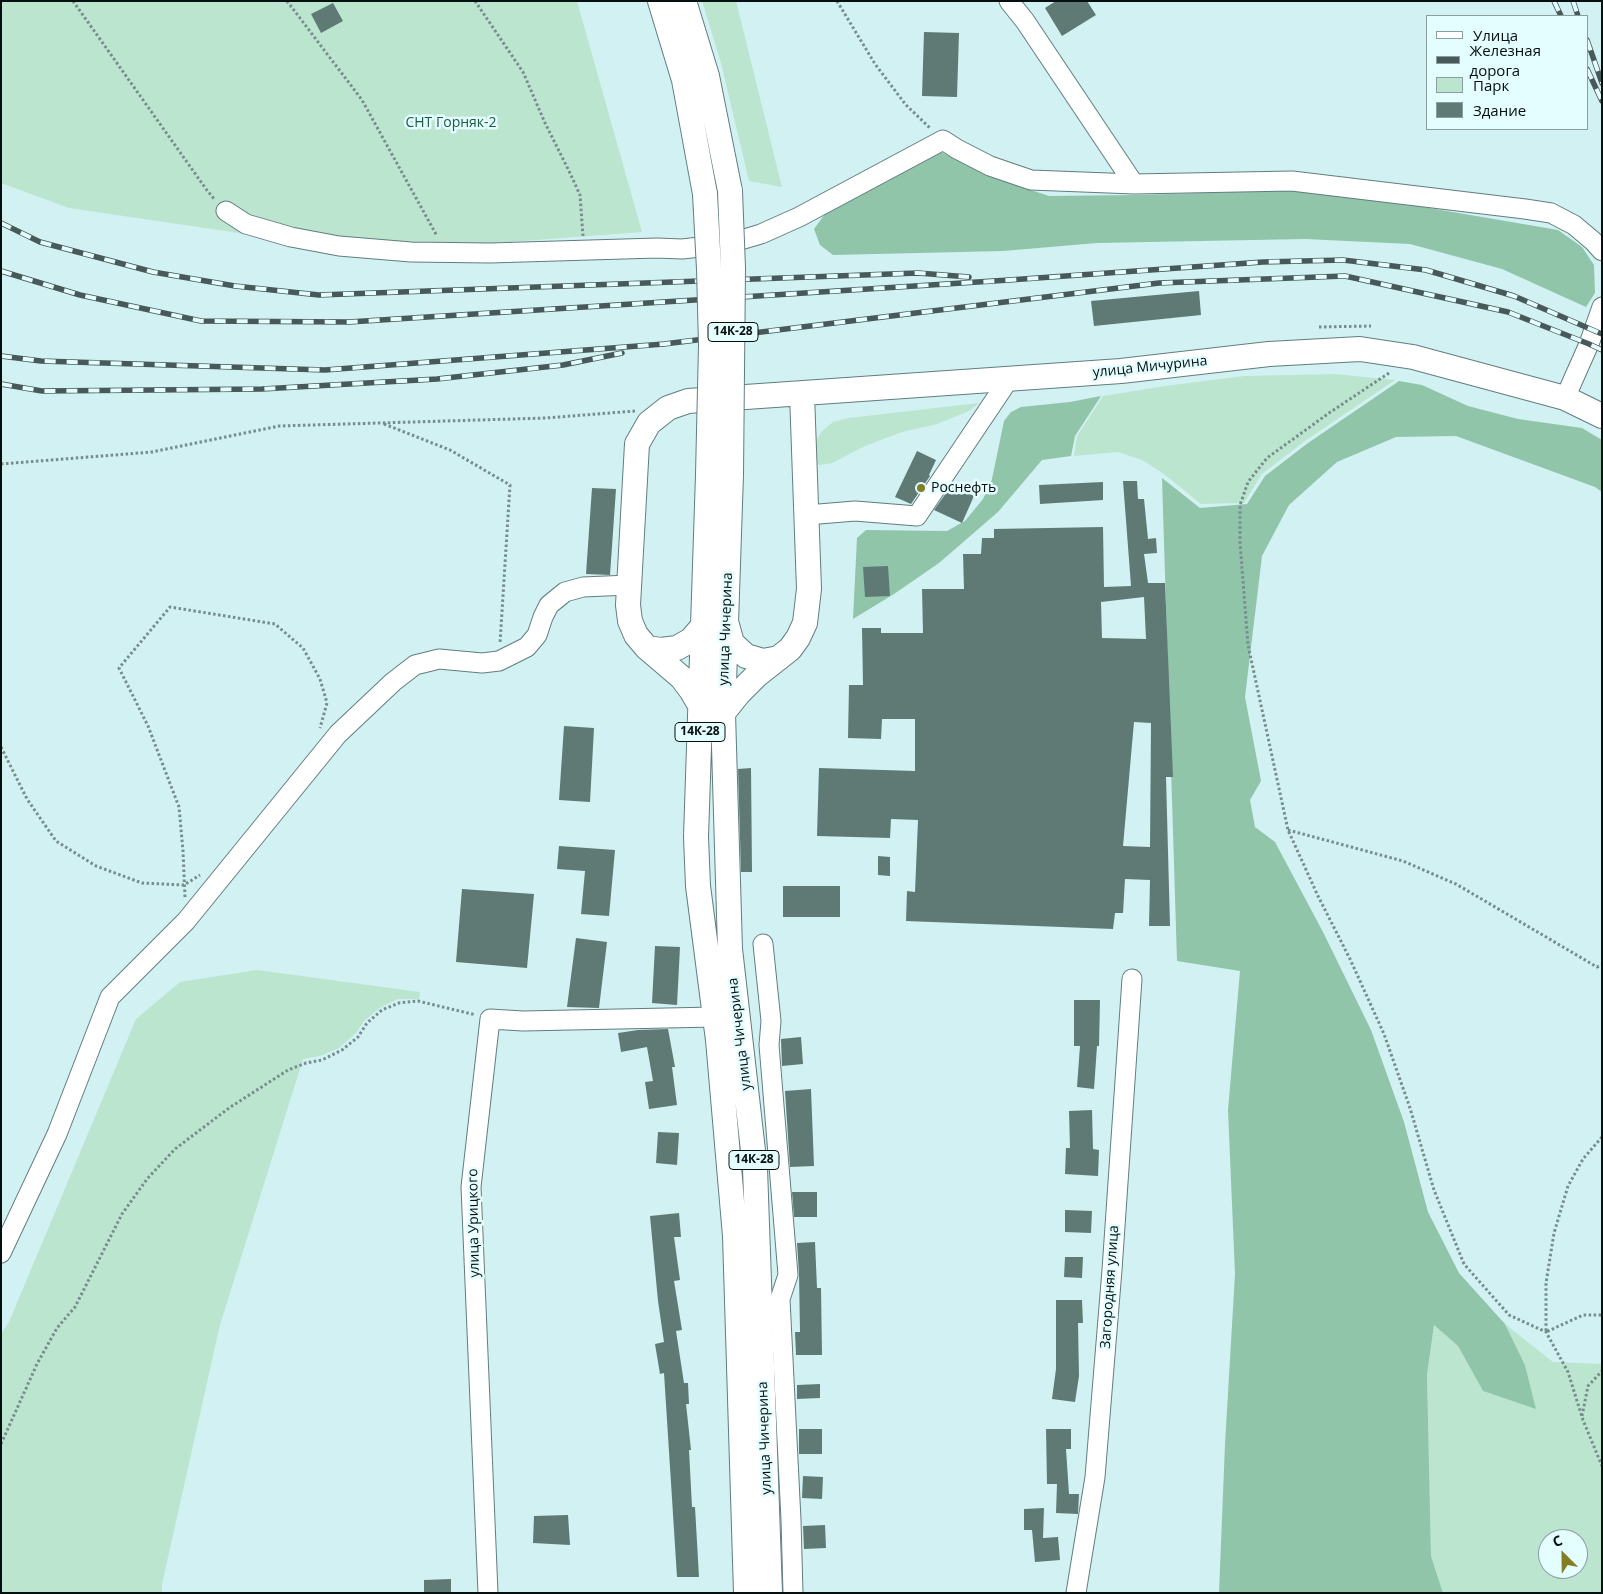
<!DOCTYPE html>
<html>
<head>
<meta charset="utf-8">
<style>
  body { margin:0 }
  #map { position:relative; width:1603px; height:1594px; overflow:hidden; background:#d2f1f2; font-family:"Open Sans",sans-serif }
  canvas { display:block }
  .frame { position:absolute; inset:0; border:2px solid #050f0f; pointer-events:none }
  .legend { position:absolute; left:1426px; top:15px; width:162px; height:115px; box-sizing:border-box; background:#e4fdfe; border:1px solid #8b9e9e; margin:0; padding:6px 9px; list-style:none; font-size:15px; color:#050f0f }
  .legend li { display:flex; align-items:center; gap:10px; height:25px }
  .legend b { width:25px; border:1px solid #8b9e9e }
  .north { position:absolute; left:1538px; top:1529px; width:50px; height:50px; box-sizing:border-box; background:#e4fdfe; border:1px solid #8b9e9e; border-radius:50%; rotate:337deg; font-size:14px; font-weight:700; line-height:20px; text-align:center; color:#050f0f }
  .north::after { content:''; display:block; margin:auto; width:18px; height:22px; background:#837d24; clip-path:polygon(50% 0,100% 100%,50% 72%,0 100%) }
</style>
</head>
<body>
<div id="map">
<canvas width="1603" height="1594"></canvas>
<div class="frame"></div>
<ul class="legend">
<li><b style="height:6px;background:#fff"></b>Улица</li>
<li><b style="height:6px;background:#485959"></b>Железная дорога</li>
<li><b style="height:14px;background:#bce5cf"></b>Парк</li>
<li><b style="height:14px;background:#5f7a75"></b>Здание</li>
</ul>
<div class="north">С</div>
</div>
<script>
const ctx = document.querySelector('canvas').getContext('2d');
ctx.lineJoin = 'round';
function fill(path, color) {
  ctx.fillStyle = color;
  ctx.fill(path, 'evenodd');
}
function toPath(rows) {
  const path = new Path2D();
  for (const r of rows) {
    path.moveTo(r[0], r[1]);
    for (let i = 2; i < r.length; i += 2) path.lineTo(r[i], r[i + 1]);
  }
  return path;
}
function strokePath(path, color, width, dash) {
  ctx.strokeStyle = color;
  ctx.lineWidth = width;
  ctx.lineCap = dash ? 'butt' : 'round';
  ctx.setLineDash(dash || []);
  ctx.stroke(path);
}
function write(font, color, halo, rows, align = 'center') {
  ctx.font = font + ' "Open Sans",sans-serif';
  ctx.lineWidth = 5;
  ctx.setLineDash([]);
  ctx.textBaseline = 'middle';
  ctx.strokeStyle = halo;
  ctx.fillStyle = color;
  for (const [text, x, y, turn = 0] of rows) {
    ctx.save();
    ctx.translate(x, y);
    ctx.rotate((+turn || 0) * Math.PI / 180);
    ctx.textAlign = isNaN(turn) ? turn : align;
    if (halo) ctx.strokeText(text, 0, 0);
    ctx.fillText(text, 0, 0);
    ctx.restore();
  }
}
fill(toPath([
  [1,1,577,1,642,232,456,246,273,238,69,208,1,183],
  [702,1,736,1,782,187,749,181,721,63],
  [1334,374,1395,380,1305,441,1262,474,1244,503,1201,504,1164,474,1142,460,1118,452,1074,456,1077,436,1103,396,1165,386,1244,376],
  [979,403,969,411,937,424,902,432,865,446,832,463,819,465,813,458,814,446,821,432,833,422,849,418],
  [257,970,420,992,419,999,398,999,381,1007,364,1021,356,1033,339,1048,320,1056,303,1059,220,1325,162,1584,162,1593,1,1593,1,1334,9,1322,136,1019,180,982],
  [1505,1324,1553,1362,1602,1364,1602,1593,1443,1593,1431,1556,1427,1375,1434,1325,1458,1346,1483,1391,1535,1408,1525,1365],
  [1548,1539,1578,1539,1578,1569,1548,1569]
]), '#bce5cf');
fill(toPath([
  [941,152,989,176,1049,196,1137,195,1291,190,1406,204,1558,230,1582,247,1594,265,1595,293,1586,307,1502,269,1410,244,1305,239,1097,243,1003,251,833,255,820,245,814,229,827,211],
  [1399,381,1422,385,1468,406,1518,419,1582,428,1602,440,1602,492,1595,487,1456,436,1396,437,1337,462,1289,505,1262,556,1245,697,1261,781,1250,800,1255,827,1275,842,1323,932,1371,1030,1404,1122,1428,1212,1459,1273,1505,1324,1525,1365,1536,1409,1483,1391,1458,1346,1434,1325,1427,1375,1431,1556,1443,1593,1219,1593,1225,1444,1235,1274,1228,1110,1240,971,1177,961,1162,478,1200,508,1247,504,1265,476,1308,443],
  [1101,396,1075,436,1071,456,1042,460,998,512,939,563,894,594,853,619,857,538,866,530,947,531,965,521,983,499,992,479,1004,421,1011,412,1021,407,1070,402]
]), '#90c5aa');
fill(toPath([
  [1056,1,1087,1,1096,15,1062,36,1045,8],
  [333,3,343,21,321,33,311,14],
  [924,32,959,33,957,97,922,96],
  [1199,291,1201,315,1094,326,1091,301],
  [917,451,936,460,929,475,930,476,911,504,895,497],
  [1123,481,1137,481,1138,499,1144,499,1148,539,1156,538,1157,553,1144,554,1148,583,1165,583,1173,777,1166,777,1170,926,1149,926,1150,880,1125,879,1123,913,1115,913,1113,929,906,921,907,891,915,892,918,820,891,819,890,838,817,836,819,768,915,771,915,719,882,719,881,739,848,738,849,685,863,685,862,628,881,628,881,633,923,633,922,589,964,589,963,554,981,554,982,538,994,538,994,529,1103,527,1104,587,1131,586],
  [1144,597,1146,639,1102,638,1101,602],
  [1134,722,1151,723,1150,847,1123,846],
  [1103,482,1103,500,1040,504,1039,485],
  [951,486,974,496,962,523,934,510],
  [592,488,616,489,610,575,586,574],
  [888,566,890,596,865,597,863,567],
  [564,726,594,728,590,802,559,800],
  [751,768,752,872,741,872,738,769],
  [559,846,615,850,609,916,581,914,585,871,557,869],
  [878,856,890,857,890,876,878,875],
  [783,886,840,886,840,917,783,917],
  [462,889,534,894,527,968,456,962],
  [576,938,607,942,599,1008,567,1007],
  [655,946,680,947,677,1005,652,1003],
  [1074,1000,1100,1000,1099,1046,1097,1046,1094,1089,1077,1087,1080,1046,1074,1046],
  [668,1029,675,1067,672,1067,677,1105,649,1109,645,1082,653,1081,647,1047,621,1052,618,1033,638,1030],
  [801,1037,803,1064,782,1066,781,1039],
  [811,1089,814,1166,790,1167,785,1091],
  [1092,1110,1093,1149,1099,1150,1098,1176,1065,1174,1066,1148,1070,1148,1069,1111],
  [658,1132,679,1133,677,1165,656,1163],
  [792,1192,817,1192,817,1217,794,1217],
  [1065,1210,1092,1211,1091,1233,1065,1232],
  [679,1213,681,1237,674,1237,680,1280,674,1281,682,1330,676,1331,684,1383,688,1383,689,1404,686,1404,691,1450,689,1450,692,1507,695,1507,699,1577,677,1577,664,1373,660,1374,655,1344,664,1342,658,1301,650,1216],
  [815,1242,817,1288,821,1288,822,1355,796,1355,795,1332,800,1332,799,1274,797,1243],
  [1065,1257,1083,1257,1082,1278,1064,1277],
  [1056,1300,1082,1300,1083,1323,1078,1323,1079,1376,1075,1402,1052,1399,1056,1369],
  [820,1384,820,1398,797,1399,797,1385],
  [799,1429,822,1429,822,1454,799,1454],
  [1046,1429,1071,1429,1071,1449,1066,1449,1069,1494,1079,1494,1078,1514,1056,1513,1057,1484,1047,1484],
  [803,1476,823,1477,822,1499,802,1498],
  [1044,1508,1043,1538,1058,1537,1060,1560,1035,1562,1032,1530,1024,1530,1024,1509],
  [568,1515,570,1545,533,1543,534,1516],
  [825,1525,826,1548,804,1549,803,1526],
  [451,1579,451,1593,424,1593,424,1580]
]), '#5f7a75');
const minor = toPath([
  [1009,1,1025,21,1134,184],
  [226,211,246,224,291,237,339,246,411,252,490,253,657,248,682,249,727,244,761,234,799,217,943,140,957,149,990,166,1031,180,1134,184,1292,181,1525,209,1551,213,1574,225,1593,241,1602,251],
  [1565,398,1589,344,1602,307],
  [807,515,855,511,917,516,1009,379],
  [763,944,771,1021,769,1045,788,1275,780,1299,791,1520,793,1593],
  [1,1253,57,1134,110,997,186,921,338,734,393,682,415,665,439,659,482,663,499,661,527,647,537,635,543,617,549,605,565,592,583,587,629,585],
  [488,1593,471,1187,490,1019,523,1021,715,1017],
  [1076,1593,1095,1477,1112,1270,1132,979]
]);
const major = toPath([
  [660,1,684,80,705,194],
  [684,1,707,76,730,191],
  [731,474,723,713,730,949,755,1168,770,1593],
  [708,475,696,837,698,886,718,1040,735,1236,746,1593],
  [727,625,732,643,746,656,763,661,779,658],
  [647,648,661,650,677,648,691,640,703,626],
  [701,707,691,690,682,678,647,648,636,635,630,621,628,605,637,444,649,423,668,408,688,401,1121,371,1269,354,1360,349,1413,357,1565,398,1602,416],
  [723,713,739,693,757,675,790,649,798,638,805,623,809,589,802,394]
]);
strokePath(minor, '#617d7f', 21);
strokePath(major, '#617d7f', 26);
strokePath(toPath([
  [73,1,206,189,215,200],
  [287,1,362,100,437,236],
  [475,1,523,72,545,123,569,171,580,195,583,236],
  [837,1,875,64,906,105,931,129],
  [1319,327,1371,326],
  [1389,373,1329,413,1267,458,1248,482,1240,505,1240,542,1248,645,1288,830,1318,896,1350,959,1384,1034,1410,1108,1434,1190,1464,1264,1509,1315,1546,1332,1568,1372,1583,1420,1602,1466],
  [384,424,450,450,510,485,500,643],
  [1,464,152,452,279,426,546,418,635,411],
  [1,747,27,799,56,841,96,866,142,883,184,885,200,875],
  [1288,830,1403,861,1456,884,1597,967,1602,965],
  [185,897,183,851,179,807,148,726,119,668,170,607,275,624,303,648,320,679,327,703,320,728],
  [1602,1137,1583,1159,1568,1186,1554,1233,1546,1283,1546,1332,1583,1315,1602,1315],
  [1582,1416,1588,1386,1602,1371],
  [1,1444,37,1364,57,1328,75,1307,122,1214,147,1179,175,1149,229,1108,288,1070,306,1063,322,1060,342,1050,358,1037,367,1023,382,1010,399,1003,418,1001,476,1015]
]), '#778c8d', 3, [2.5, 2.5]);
strokePath(minor, '#fff', 19);
strokePath(major, '#fff', 24);
const rail = toPath([
  [1554,1,1561,16],
  [1573,1,1578,16],
  [1587,40,1602,83],
  [1587,69,1602,101],
  [1,223,40,242,153,272,235,286,319,295,918,273,969,277],
  [1,271,80,295,201,321,349,322,1009,280,1263,262,1343,260,1426,270,1514,296,1602,334],
  [1,356,41,361,325,370,664,344,1159,283,1345,276,1508,312,1589,344,1602,350],
  [1,384,42,391,262,389,437,379,563,365,622,353]
]);
strokePath(rail, '#485959', 5.5);
strokePath(rail, '#e4fdfe', 4, [11]);
const majorBridge = toPath([
  [730,191,733,268,731,474],
  [705,194,709,269,711,345,708,475]
]);
strokePath(majorBridge, '#617d7f', 26, []);
strokePath(majorBridge, '#fff', 24);
for (const [x, y, r, color] of [
  [921,488,5,"#837d24"]
]) {
  const dot = new Path2D();
  dot.arc(x, y, r, 0, 2 * Math.PI);
  ctx.fillStyle = color;
  ctx.fill(dot);
  strokePath(dot, '#e4fdfe', 2);
}
for (const [x, y, w] of [
  [733,332,50],
  [700,732,50],
  [754,1160,50]
]) {
  const box = new Path2D();
  box.roundRect(x - w / 2, y - 9.5, w, 19, 4);
  ctx.fillStyle = '#e4fdfe';
  ctx.fill(box);
  strokePath(box, '#050f0f', 1);
}
write('bold 12px', '#050f0f', null, [
  ["14К-28",733,332],
  ["14К-28",700,732],
  ["14К-28",754,1160]
]);
write('14px', '#1a5b40', '#e4fdfe', [
  ["СНТ Горняк-2",451,123]
]);
write('14px', '#050f0f', '#e4fdfe', [
  ["улица Мичурина",1150,367,-6],
  ["улица Чичерина",726,629,-88],
  ["улица Чичерина",740,1034,-97],
  ["улица Урицкого",474,1223,-91],
  ["Загородняя улица",1110,1287,-86],
  ["улица Чичерина",765,1438,-92]
]);
write('14px', '#050f0f', '#e4fdfe', [
  ["Роснефть",931,488]
], 'left');
</script>
</body>
</html>
